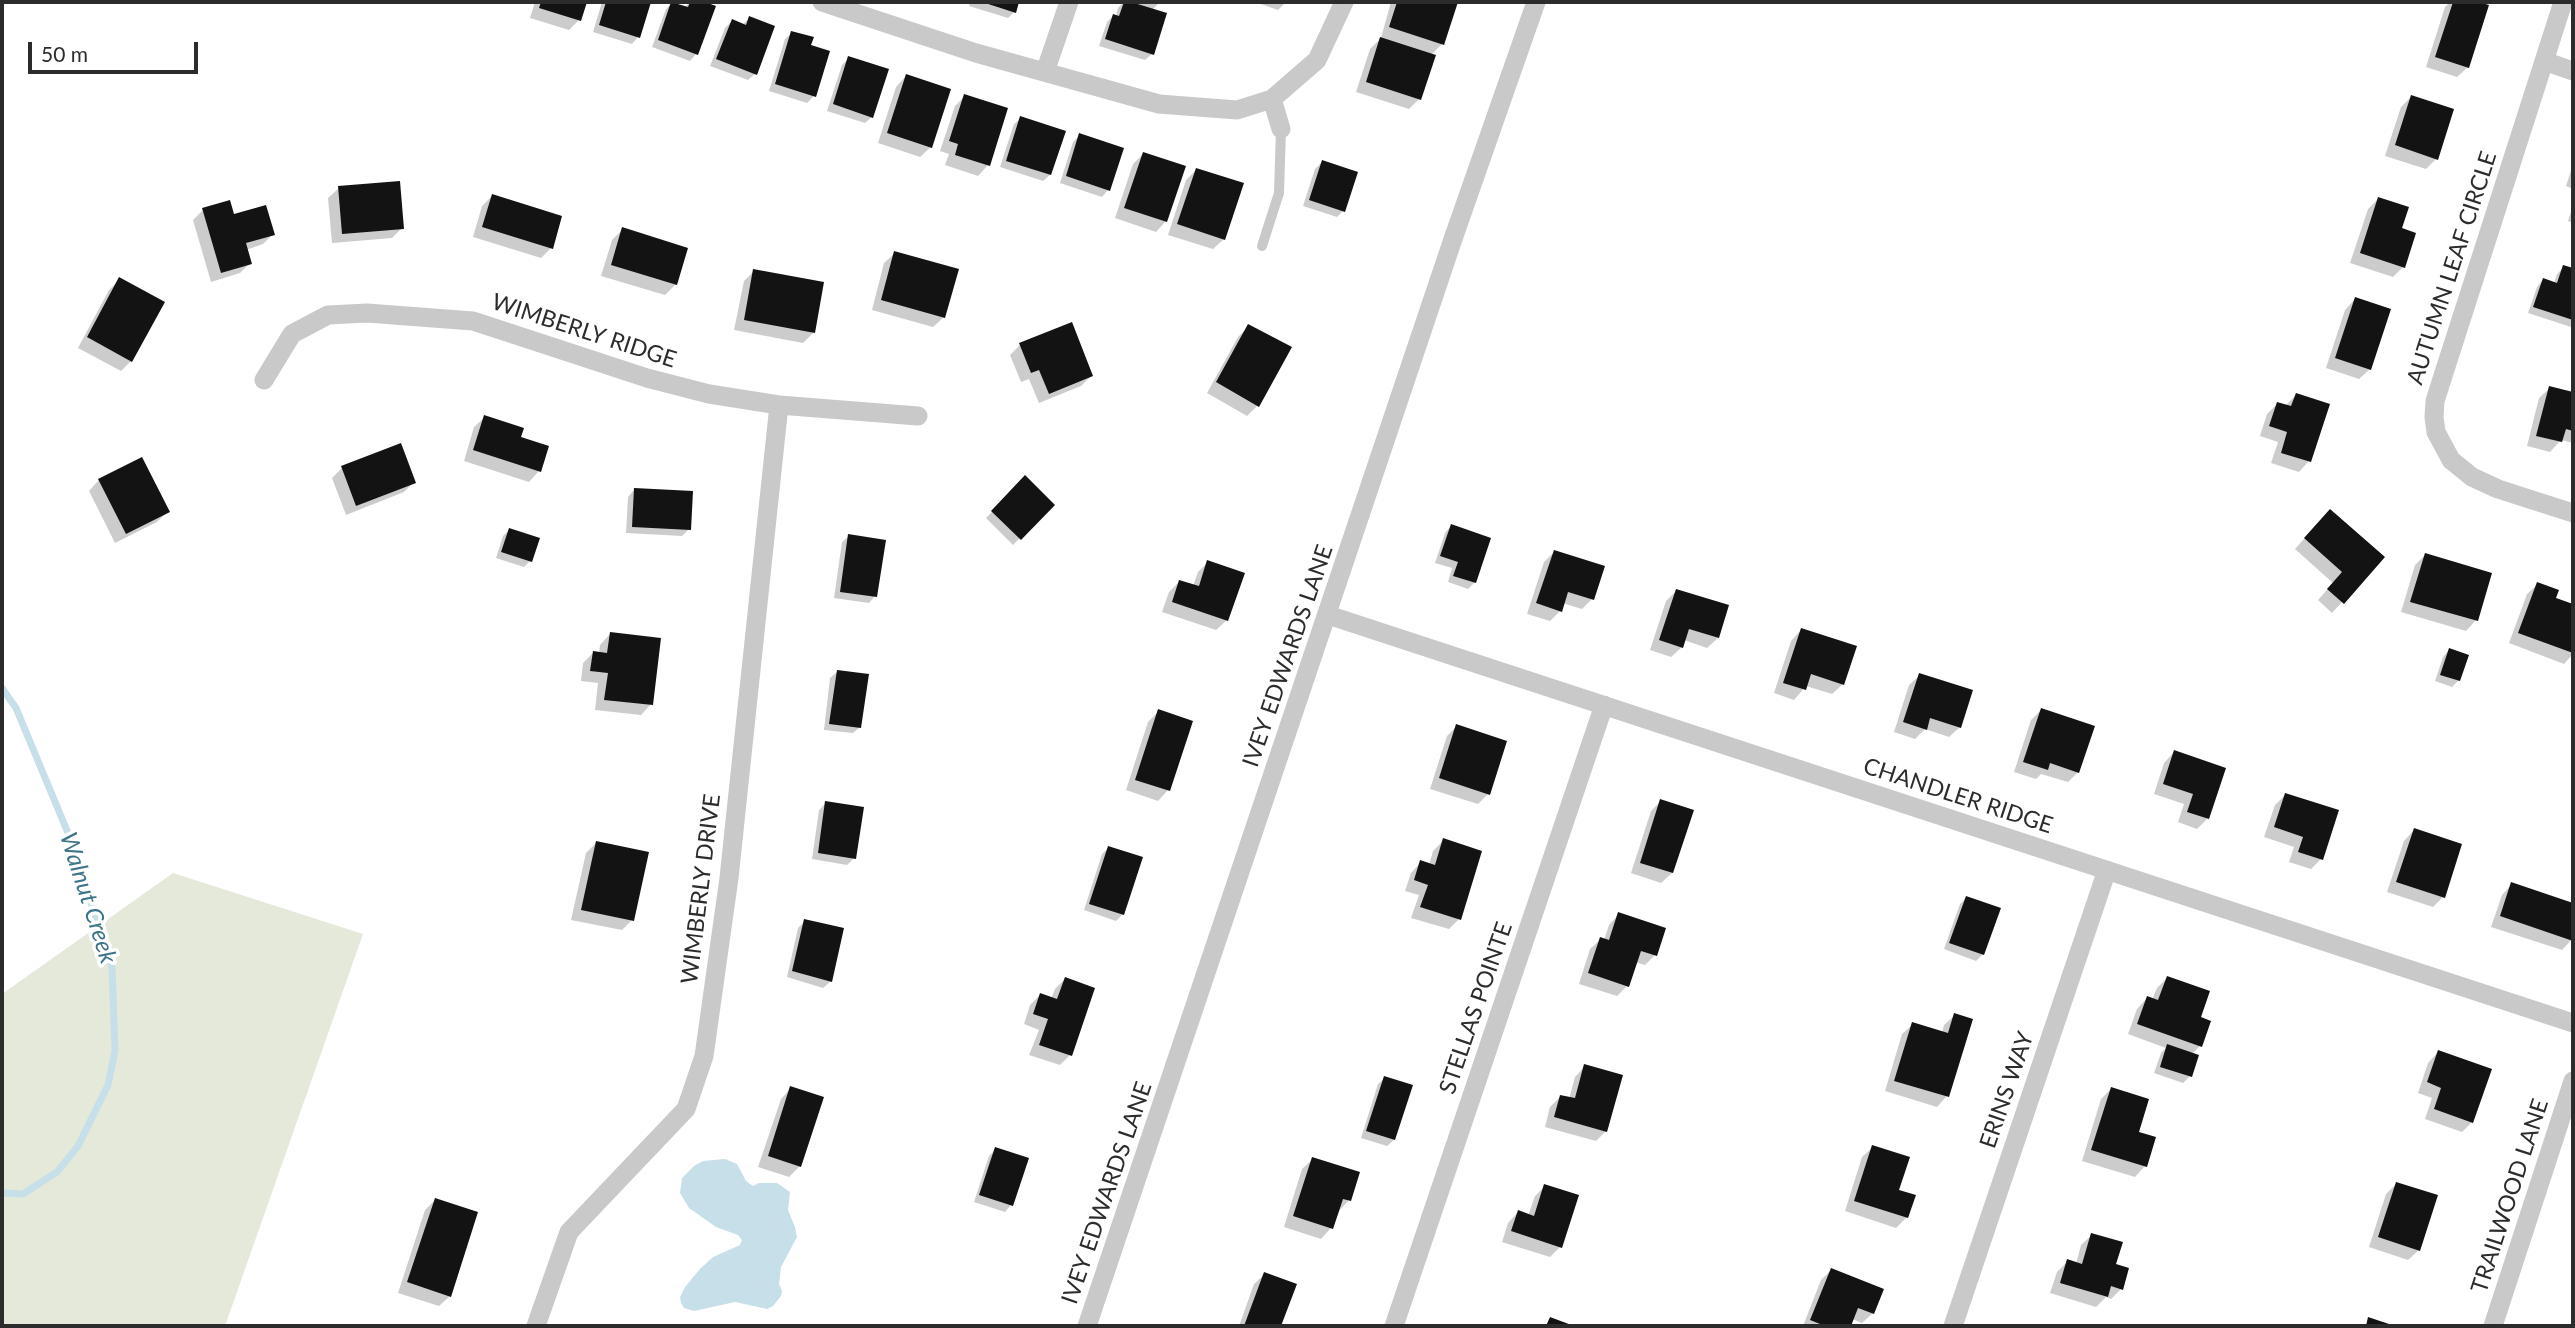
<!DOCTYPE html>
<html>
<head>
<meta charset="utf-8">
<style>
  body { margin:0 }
  #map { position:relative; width:2575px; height:1328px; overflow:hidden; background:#fff; font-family:Lato,sans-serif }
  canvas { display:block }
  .frame { position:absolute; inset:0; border:4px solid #2c2c2c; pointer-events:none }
  .scale { position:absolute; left:28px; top:42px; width:170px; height:32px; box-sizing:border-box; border:4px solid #2c2c2c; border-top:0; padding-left:9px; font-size:21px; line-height:24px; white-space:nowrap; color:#2c2c2c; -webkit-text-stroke:5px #fff; paint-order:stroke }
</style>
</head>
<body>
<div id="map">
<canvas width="2575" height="1328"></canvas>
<div class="frame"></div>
<div class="scale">50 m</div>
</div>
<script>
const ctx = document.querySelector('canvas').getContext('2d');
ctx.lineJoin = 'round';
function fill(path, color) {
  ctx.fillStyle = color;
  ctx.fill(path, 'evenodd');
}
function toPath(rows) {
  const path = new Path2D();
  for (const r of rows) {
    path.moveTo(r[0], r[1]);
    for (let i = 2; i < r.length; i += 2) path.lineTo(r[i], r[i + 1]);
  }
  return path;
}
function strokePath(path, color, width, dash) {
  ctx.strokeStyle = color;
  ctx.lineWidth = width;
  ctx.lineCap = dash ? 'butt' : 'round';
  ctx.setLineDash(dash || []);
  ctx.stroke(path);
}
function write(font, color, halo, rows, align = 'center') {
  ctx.font = font + ' Lato,sans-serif';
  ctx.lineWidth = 7;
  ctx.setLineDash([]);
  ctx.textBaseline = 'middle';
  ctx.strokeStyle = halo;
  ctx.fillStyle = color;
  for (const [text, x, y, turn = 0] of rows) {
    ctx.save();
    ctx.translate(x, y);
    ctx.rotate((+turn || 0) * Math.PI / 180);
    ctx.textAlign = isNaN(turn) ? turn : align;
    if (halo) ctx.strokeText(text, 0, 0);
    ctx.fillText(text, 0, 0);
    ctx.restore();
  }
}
fill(toPath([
  [173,873,363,934,225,1326,2,1326,2,994]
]), '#e4e9da');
fill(toPath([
  [725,1159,737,1164,746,1181,753,1186,759,1183,777,1183,790,1192,788,1210,795,1227,797,1237,781,1267,779,1284,782,1291,781,1296,773,1306,767,1309,735,1302,694,1311,684,1308,681,1303,680,1297,685,1287,700,1269,713,1257,740,1245,742,1240,738,1235,716,1227,689,1208,680,1193,682,1178,694,1166,703,1161]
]), '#c6dfe9');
fill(toPath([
  [535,2,585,2,579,20,569,30,530,18],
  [602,2,649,2,638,37,632,44,593,32],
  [690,2,700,2,713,7,696,54,690,61,652,47,666,9,672,3,685,7],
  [970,2,1017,2,1014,12,1008,18,969,6],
  [1124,2,1160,2,1152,10,1152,54,1145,60,1099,46,1107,22,1113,16,1116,16,1118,8],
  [1255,2,1286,2,1278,10],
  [1391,2,1456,2,1442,44,1431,55,1419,99,1409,109,1356,92,1370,49,1381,38],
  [2450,2,2473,2,2487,7,2468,67,2457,77,2426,67,2445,7],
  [750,18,755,74,748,80,710,66,725,28,732,21,742,25],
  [792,33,809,46,814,96,807,103,769,91,785,39],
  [849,58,872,117,865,123,827,111,842,65],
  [906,76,931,147,920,157,878,143,896,87],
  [965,96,1006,109,988,165,978,176,945,165,949,154,940,151,955,106],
  [2411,97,2436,159,2426,169,2385,156,2401,107],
  [1021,118,1050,175,1043,181,1000,167,1014,124],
  [1080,135,1108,190,1102,197,1060,183,1073,142],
  [1143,154,1166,221,1156,232,1115,218,1133,164],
  [1322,162,1343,211,1337,217,1303,206,1315,169],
  [2573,164,2573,189,2566,186],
  [1196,170,1224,239,1213,249,1168,235,1186,180],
  [339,188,402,228,392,238,332,243,328,198],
  [492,196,551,248,541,258,473,237,482,206],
  [2378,199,2400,229,2403,267,2393,277,2350,263,2368,209],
  [2573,205,2573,223,2568,221],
  [203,210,233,217,273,234,263,244,246,250,250,263,240,273,211,282,193,220],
  [623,229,686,249,675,285,665,295,601,276,612,240],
  [895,253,944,317,933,327,872,310,884,263],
  [2564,267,2573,270,2573,325,2571,327,2528,313,2537,287,2543,280,2554,283,2557,274],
  [754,271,813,333,803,343,734,330,744,281],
  [120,279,131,361,121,371,78,348,109,290],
  [2355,299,2370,369,2359,379,2326,368,2345,310],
  [1249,326,1289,348,1257,406,1247,416,1207,393,1238,337],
  [1020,345,1091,376,1081,386,1039,403,1029,379,1021,382,1010,355],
  [2550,388,2573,394,2573,443,2561,440,2550,452,2527,446,2539,398],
  [2296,395,2309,461,2299,472,2271,463,2278,442,2260,436,2267,414,2277,404,2286,405],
  [485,417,519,438,547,447,539,471,529,482,464,461,474,427],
  [342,468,414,482,404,492,346,515,332,478],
  [1025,478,1053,505,1013,545,986,518],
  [99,480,167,512,157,522,115,543,89,491],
  [634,490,689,529,682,536,626,533,628,497],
  [2320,521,2383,557,2332,613,2318,600,2333,583,2295,549],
  [1451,526,1475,582,1468,589,1448,582,1452,568,1435,563,1445,533],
  [509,530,530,561,524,567,496,558,503,536],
  [849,536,875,596,869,603,834,598,842,542],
  [1554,552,1592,599,1582,609,1562,603,1560,611,1550,621,1527,614,1544,562],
  [2425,555,2476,620,2466,631,2401,612,2415,565],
  [1208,562,1227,620,1216,630,1162,612,1169,592,1179,582,1193,586,1198,572],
  [2538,584,2554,599,2573,606,2573,654,2564,664,2509,643,2527,594],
  [1676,591,1718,638,1707,648,1684,640,1682,647,1671,657,1650,650,1666,601],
  [1801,630,1843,684,1832,694,1806,686,1794,700,1774,693,1791,641],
  [610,634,651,704,641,715,595,710,598,683,581,681,583,663,593,653,599,654,600,645],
  [2449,650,2459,680,2452,687,2435,681,2443,657],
  [837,672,860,727,853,733,824,730,830,678],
  [1920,675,1960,727,1949,737,1925,729,1915,739,1894,732,1909,685],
  [2041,710,2078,772,2068,782,2041,774,2036,779,2014,772,2031,720],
  [1159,711,1168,790,1158,801,1126,790,1148,722],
  [1457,726,1488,794,1478,804,1430,789,1447,736],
  [2174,752,2208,818,2197,829,2178,822,2184,804,2154,794,2164,763],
  [2285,795,2321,859,2311,869,2289,862,2294,847,2264,837,2275,805],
  [1661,801,1672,873,1661,883,1631,873,1651,811],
  [826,803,854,858,847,865,812,859,819,810],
  [2414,830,2443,897,2433,907,2387,892,2404,841],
  [1444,840,1459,919,1449,929,1411,918,1419,895,1405,891,1411,873,1421,862,1429,865,1433,851],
  [596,843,632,920,622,930,571,920,586,853],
  [1108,848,1123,914,1116,921,1084,910,1102,854],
  [2512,884,2573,905,2573,938,2562,950,2491,927,2502,895],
  [1966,898,1983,954,1976,961,1944,949,1960,904],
  [1619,914,1655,955,1645,965,1635,962,1627,986,1617,996,1579,984,1590,949,1601,939,1604,940,1609,925],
  [805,921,842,929,830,982,823,988,787,977,798,928],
  [2167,978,2199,1018,2200,1046,2192,1054,2190,1076,2183,1083,2154,1073,2161,1053,2166,1048,2128,1034,2137,1009,2147,998,2152,1000,2157,988],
  [1065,979,1070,1055,1060,1065,1029,1055,1039,1030,1024,1024,1030,1005,1040,995,1051,999,1055,989],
  [1955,1015,1947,1096,1937,1107,1885,1091,1902,1034,1913,1024,1942,1033,1944,1025],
  [2438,1052,2472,1122,2462,1132,2425,1119,2432,1098,2418,1093,2428,1063],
  [1585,1066,1606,1131,1596,1141,1545,1127,1550,1107,1561,1096,1569,1099,1575,1077],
  [1385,1078,1394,1140,1387,1146,1361,1138,1378,1084],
  [791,1088,800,1166,789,1177,758,1167,781,1099],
  [2111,1089,2137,1133,2153,1138,2145,1166,2135,1177,2082,1161,2101,1099],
  [1873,1147,1897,1191,1907,1217,1896,1228,1845,1211,1862,1157],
  [996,1149,1011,1205,1005,1212,974,1202,989,1156],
  [1313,1159,1349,1200,1339,1211,1331,1228,1321,1239,1284,1227,1302,1169],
  [2396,1184,2419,1250,2408,1260,2369,1247,2386,1194],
  [1545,1186,1560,1247,1550,1257,1502,1242,1508,1223,1518,1212,1528,1216,1535,1196],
  [435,1200,450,1296,439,1306,398,1293,425,1210],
  [2092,1235,2114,1265,2121,1289,2111,1299,2106,1297,2096,1307,2050,1293,2057,1272,2068,1261,2076,1264,2081,1245],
  [1831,1270,1873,1313,1862,1323,1852,1319,1849,1326,1803,1326,1821,1280],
  [1265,1274,1295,1285,1279,1326,1239,1326,1254,1284]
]), '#0003');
strokePath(toPath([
  [2,688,16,708,68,833,112,967,115,1051,108,1085,78,1146,57,1172,23,1194,2,1193]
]), '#c6dfe9', 7);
fill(toPath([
  [541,2,587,2,581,21,539,8],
  [606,2,651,2,640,38,599,25],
  [671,2,688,7,690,2,705,2,716,6,698,55,658,40],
  [982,2,1019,2,1016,13],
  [1124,2,1131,2,1167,13,1154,55,1105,39,1113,14,1119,16],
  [1397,2,1458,2,1444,45,1389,27],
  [2453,2,2478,2,2489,5,2469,68,2435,57],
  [749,16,775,26,757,75,716,59,732,19,746,25],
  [791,31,814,37,811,45,830,51,816,97,775,84],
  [1380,37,1436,55,1421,100,1366,82],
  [848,56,889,69,873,118,833,104],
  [906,74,951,89,932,148,887,133],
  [964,94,1008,108,990,166,955,155,958,144,949,141],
  [2411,95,2454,109,2438,160,2395,145],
  [1020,116,1066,131,1051,175,1006,161],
  [1079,133,1124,148,1110,191,1066,176],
  [1143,152,1186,166,1167,222,1124,208],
  [1322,160,1358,172,1345,212,1309,200],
  [1196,168,1244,183,1225,240,1177,224],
  [400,181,404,229,342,234,338,186],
  [492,194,562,216,553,249,482,227],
  [2378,197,2409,207,2402,228,2416,233,2405,268,2360,253],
  [230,200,234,214,266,205,275,235,246,243,252,264,221,273,202,208],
  [622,227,688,248,677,285,611,265],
  [894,251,959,269,945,318,881,300],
  [2563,265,2573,268,2573,320,2533,307,2543,278,2557,283],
  [753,269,824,282,815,333,744,320],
  [119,277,165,302,132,362,87,337],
  [2355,297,2391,309,2371,370,2335,358],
  [1072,322,1093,376,1049,394,1039,370,1031,373,1019,343],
  [1248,324,1292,347,1259,407,1216,382],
  [2549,386,2573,392,2573,431,2566,429,2562,442,2536,436],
  [2296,393,2330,404,2311,462,2281,453,2287,432,2269,426,2277,402,2291,406],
  [484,415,524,428,521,437,549,446,541,472,473,450],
  [401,443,416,483,356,506,341,466],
  [142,457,170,512,126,534,98,479],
  [1025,475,1055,505,1021,540,991,511],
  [634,488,693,491,691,530,632,527],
  [2330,509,2385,557,2344,604,2327,589,2342,572,2304,538],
  [1451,524,1491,538,1476,583,1453,576,1458,562,1440,556],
  [509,528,540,538,532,562,501,552],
  [848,534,886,540,877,597,840,592],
  [1554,550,1605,566,1594,600,1568,592,1562,612,1536,603],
  [2425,553,2492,573,2478,621,2410,602],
  [1207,560,1245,573,1228,621,1172,602,1179,580,1199,586],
  [2537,582,2559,590,2556,598,2573,604,2573,653,2518,633],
  [1676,589,1729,605,1719,638,1689,629,1683,648,1659,640],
  [1801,628,1857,646,1844,685,1811,674,1806,690,1783,683],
  [610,632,661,638,653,705,604,700,608,673,590,671,593,651,607,653],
  [2449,648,2469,655,2460,681,2440,675],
  [837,670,869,674,861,728,829,724],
  [1919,673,1973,690,1961,728,1930,718,1927,730,1903,722],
  [2041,708,2095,726,2079,773,2050,763,2048,770,2023,762],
  [1158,709,1193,721,1170,791,1135,780],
  [1456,724,1507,741,1490,795,1439,778],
  [2174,750,2226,768,2209,819,2187,812,2193,794,2163,784],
  [2285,793,2339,810,2323,860,2298,852,2303,837,2274,827],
  [1660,799,1694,810,1673,873,1640,863],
  [825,801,864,807,856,859,818,853],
  [2414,828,2462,844,2445,898,2396,882],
  [1443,838,1482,851,1461,920,1420,907,1428,885,1414,880,1420,860,1435,865],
  [596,841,649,852,634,921,581,910],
  [1108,846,1143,857,1124,915,1089,904],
  [2511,882,2573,903,2573,941,2500,916],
  [1966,896,2001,908,1984,955,1949,943],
  [1618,912,1666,928,1657,956,1641,951,1629,987,1588,973,1600,937,1609,940],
  [804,919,844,928,832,982,792,971],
  [2167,976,2210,991,2201,1017,2211,1021,2202,1047,2137,1024,2147,996,2158,1000],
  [1065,977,1095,988,1072,1056,1039,1045,1048,1019,1033,1014,1040,993,1057,999],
  [1954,1013,1973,1019,1949,1097,1894,1081,1912,1022,1948,1033],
  [2167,1044,2199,1055,2192,1077,2160,1067],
  [2438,1050,2492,1069,2473,1123,2434,1109,2441,1088,2427,1082],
  [1584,1064,1623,1075,1607,1132,1554,1117,1560,1095,1575,1098],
  [1384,1076,1413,1085,1395,1140,1366,1131],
  [790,1086,824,1097,801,1167,768,1156],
  [2111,1087,2149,1099,2139,1132,2156,1137,2147,1167,2091,1150],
  [1872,1145,1910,1157,1899,1190,1916,1195,1908,1218,1854,1201],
  [995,1147,1029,1158,1013,1206,979,1195],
  [1312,1157,1360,1172,1351,1201,1343,1199,1333,1229,1293,1216],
  [2396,1182,2438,1195,2420,1251,2378,1237],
  [1544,1184,1579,1195,1562,1248,1511,1231,1518,1210,1534,1216],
  [435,1198,478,1212,451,1297,407,1282],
  [2091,1233,2123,1242,2116,1264,2129,1268,2123,1290,2111,1286,2108,1297,2060,1283,2067,1259,2082,1264],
  [1831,1268,1884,1289,1874,1314,1858,1308,1851,1326,1825,1326,1810,1320],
  [1264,1272,1297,1284,1281,1326,1244,1326],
  [1550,1317,1574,1326,1546,1326],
  [2368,1317,2395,1326,2366,1326]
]), '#131313');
strokePath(toPath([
  [1262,246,1279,193,1281,129]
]), '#c9c9c9', 10);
strokePath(toPath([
  [822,2,976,53,1159,104,1237,110,1272,99,1317,60,1344,2],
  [2563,2,2442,379,2435,401,2434,417,2436,432,2451,460,2472,477,2498,489,2573,513],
  [2544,61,2573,71],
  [1045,72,1069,2],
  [1272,99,1281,129],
  [264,380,292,334,328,315,367,313,473,321,647,378,709,394,779,405,918,416],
  [1328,615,2573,1023],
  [536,1326,569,1232,686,1109,704,1056,729,878,779,405],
  [1087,1326,1453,239,1536,2],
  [1394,1326,1604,705],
  [1953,1326,2107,870],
  [2493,1326,2573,1081]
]), '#c9c9c9', 19);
write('23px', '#2c2c2c', '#fff', [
  ["AUTUMN LEAF CIRCLE",2452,268,-72],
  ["WIMBERLY RIDGE",584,331,18],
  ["IVEY EDWARDS LANE",1288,656,-71],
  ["CHANDLER RIDGE",1958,796,18],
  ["WIMBERLY DRIVE",701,889,-83],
  ["STELLAS POINTE",1476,1008,-71],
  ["ERINS WAY",2007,1090,-71],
  ["IVEY EDWARDS LANE",1107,1193,-71],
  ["TRAILWOOD LANE",2510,1196,-72]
]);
write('italic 24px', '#3e748a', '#fff', [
  ["Walnut Creek",88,898,72]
]);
</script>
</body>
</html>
